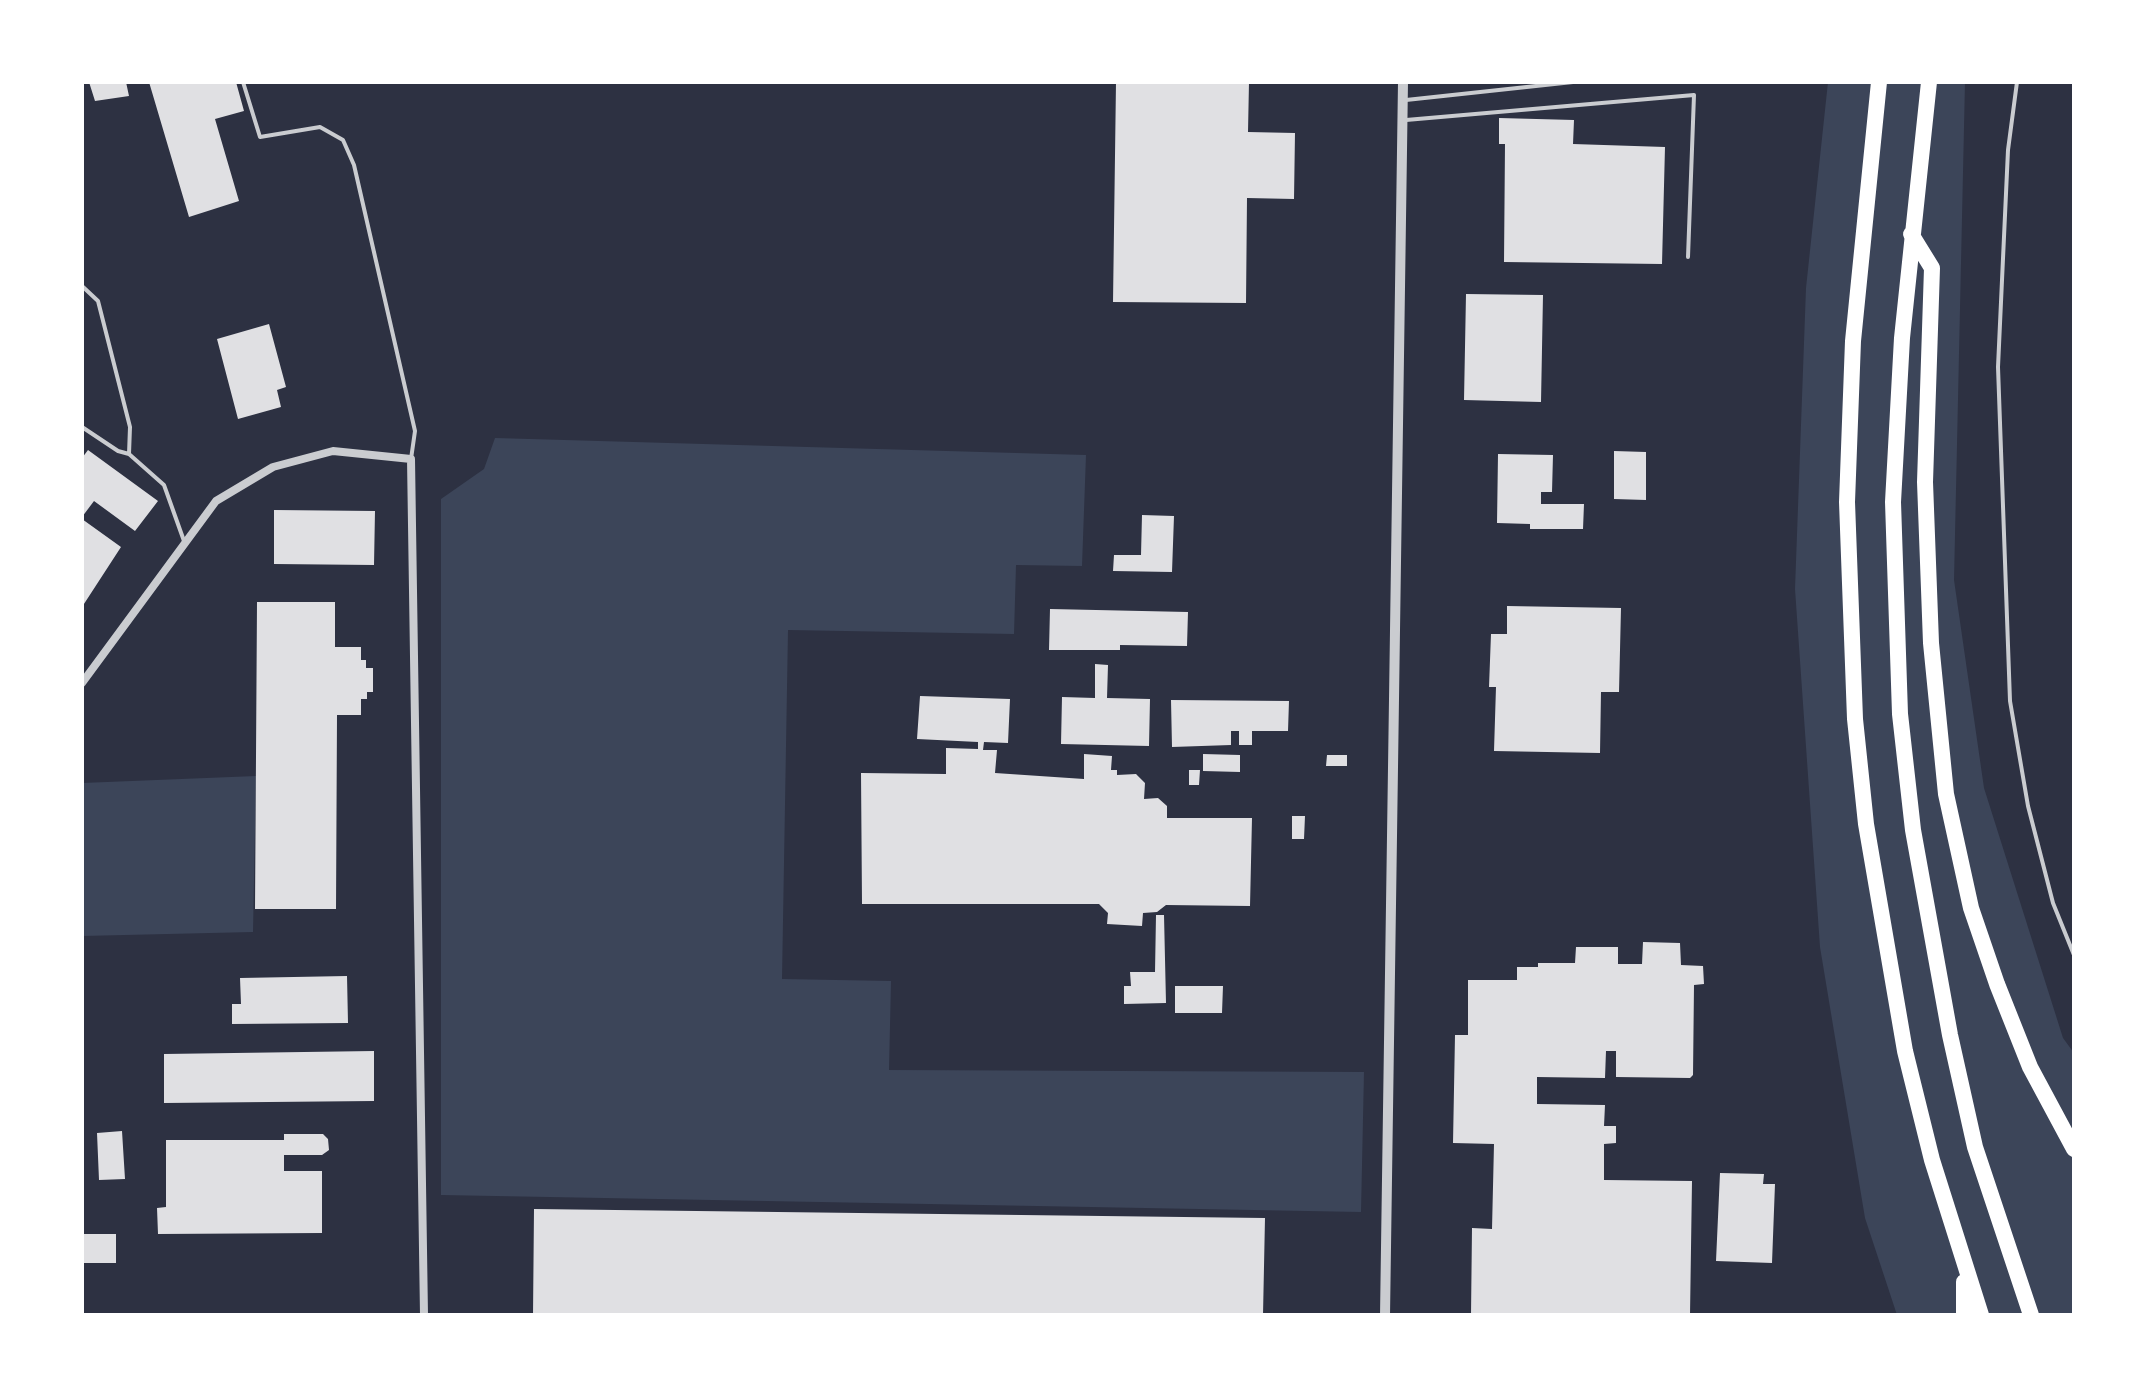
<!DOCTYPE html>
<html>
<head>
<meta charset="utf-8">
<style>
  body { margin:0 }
  #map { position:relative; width:2156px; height:1397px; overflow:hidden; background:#2d3142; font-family:Lato,sans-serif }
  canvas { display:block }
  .frame { position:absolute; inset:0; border:84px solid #fff; pointer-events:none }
</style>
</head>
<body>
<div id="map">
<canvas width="2156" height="1397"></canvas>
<div class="frame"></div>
</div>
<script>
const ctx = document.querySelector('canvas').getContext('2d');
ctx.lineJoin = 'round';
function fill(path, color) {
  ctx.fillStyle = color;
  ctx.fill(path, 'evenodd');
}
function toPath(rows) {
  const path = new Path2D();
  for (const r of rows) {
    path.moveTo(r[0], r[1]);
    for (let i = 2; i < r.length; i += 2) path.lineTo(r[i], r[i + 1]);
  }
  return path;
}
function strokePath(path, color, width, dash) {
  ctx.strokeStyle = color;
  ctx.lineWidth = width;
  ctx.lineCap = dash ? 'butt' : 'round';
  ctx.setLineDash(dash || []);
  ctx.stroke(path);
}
fill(toPath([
  [1828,82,1965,82,1954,580,1984,788,2063,1038,2074,1053,2074,1315,1897,1315,1865,1218,1820,947,1795,589,1806,288],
  [495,438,1086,455,1082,566,1016,565,1014,634,788,630,782,979,891,981,889,1070,1364,1072,1361,1212,441,1195,441,499,484,469],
  [256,776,253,932,82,936,82,783]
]), '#3c4559');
fill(toPath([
  [89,82,126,82,129,96,95,101],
  [149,82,236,82,244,111,215,119,239,201,189,217],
  [1116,82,1249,82,1248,132,1295,133,1294,199,1247,198,1246,303,1113,302],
  [1499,118,1574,120,1573,144,1665,147,1662,264,1504,262,1505,144,1499,144],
  [1466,294,1543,295,1541,402,1464,400],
  [269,324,286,387,277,390,281,407,238,419,217,339],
  [88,450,158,501,135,531,94,501,82,517,82,458],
  [1614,451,1646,452,1646,500,1614,499],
  [1498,454,1553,455,1552,492,1541,492,1541,504,1584,504,1583,529,1530,529,1530,524,1497,523],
  [274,510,375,511,374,565,274,564],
  [1142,515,1174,516,1172,572,1113,571,1114,555,1141,555],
  [82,519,121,547,82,607],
  [257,602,335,602,335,647,361,647,361,660,366,660,366,668,373,668,373,692,367,692,367,699,361,699,361,715,337,715,336,909,255,909],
  [1507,606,1621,608,1619,692,1601,692,1600,753,1494,751,1496,687,1489,687,1491,634,1507,634],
  [1050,609,1188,612,1187,646,1120,645,1120,650,1049,650],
  [1095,664,1108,665,1107,698,1150,699,1149,746,1061,744,1062,697,1095,698],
  [920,696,1010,699,1008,743,984,742,983,750,997,750,995,773,1084,779,1084,754,1112,756,1111,770,1117,770,1117,775,1136,774,1145,783,1144,799,1158,798,1167,806,1167,818,1252,818,1250,906,1166,905,1157,912,1143,913,1142,926,1107,924,1108,913,1099,904,862,904,861,773,946,774,946,748,978,749,978,742,917,739],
  [1171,700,1289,701,1288,731,1252,731,1252,745,1239,745,1239,731,1231,731,1231,745,1172,747],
  [1203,754,1240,755,1240,772,1203,771],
  [1327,755,1347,755,1347,766,1326,766],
  [1189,770,1200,770,1199,785,1189,785],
  [1292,816,1305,816,1304,839,1292,839],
  [1156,915,1164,915,1166,1003,1124,1004,1124,986,1131,986,1130,972,1155,972],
  [1643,942,1680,943,1681,965,1703,966,1704,984,1694,985,1693,1075,1690,1078,1616,1077,1616,1051,1606,1051,1605,1078,1537,1077,1537,1104,1605,1105,1604,1126,1616,1126,1616,1143,1604,1144,1604,1180,1692,1181,1690,1315,1471,1315,1472,1228,1492,1229,1494,1144,1453,1143,1455,1035,1468,1035,1468,980,1517,980,1517,967,1538,967,1538,963,1575,963,1576,947,1618,947,1618,964,1642,964],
  [347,976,348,1023,232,1024,232,1004,241,1004,240,978],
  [1175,986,1223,986,1222,1013,1175,1013],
  [374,1051,374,1101,164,1103,164,1054],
  [122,1131,125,1179,99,1180,97,1133],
  [284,1134,323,1134,328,1139,329,1150,322,1155,284,1155,284,1171,322,1171,322,1233,158,1234,157,1208,166,1207,166,1140,284,1140],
  [1720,1173,1764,1174,1763,1184,1775,1184,1772,1263,1716,1261],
  [534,1209,1265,1218,1263,1315,533,1315],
  [82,1234,116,1234,116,1263,82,1263]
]), '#e0e0e3');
strokePath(toPath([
  [243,82,260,137,320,127,343,140,354,165,415,431,411,459],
  [2017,82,2008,150,1998,367,2010,701,2028,806,2053,903,2074,955],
  [1406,100,1573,82],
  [1406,120,1694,95,1688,257],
  [82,286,98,301,130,427,129,454],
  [82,427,118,451,129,454,164,485,184,541]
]), '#caccd0', 4);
strokePath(toPath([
  [82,683,216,501,273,467,333,451,411,459,424,1315]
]), '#caccd0', 8);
strokePath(toPath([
  [1385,1315,1403,82]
]), '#caccd0', 10);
strokePath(toPath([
  [1879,82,1853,341,1847,502,1855,719,1866,824,1905,1051,1932,1160,1981,1315],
  [1929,82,1902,338,1893,502,1900,714,1913,830,1950,1035,1975,1147,2031,1315],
  [1911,234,1932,268,1925,482,1931,643,1946,794,1971,908,1997,984,2030,1067,2074,1149],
  [1964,1282,1964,1315]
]), '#fff', 16);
</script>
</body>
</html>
